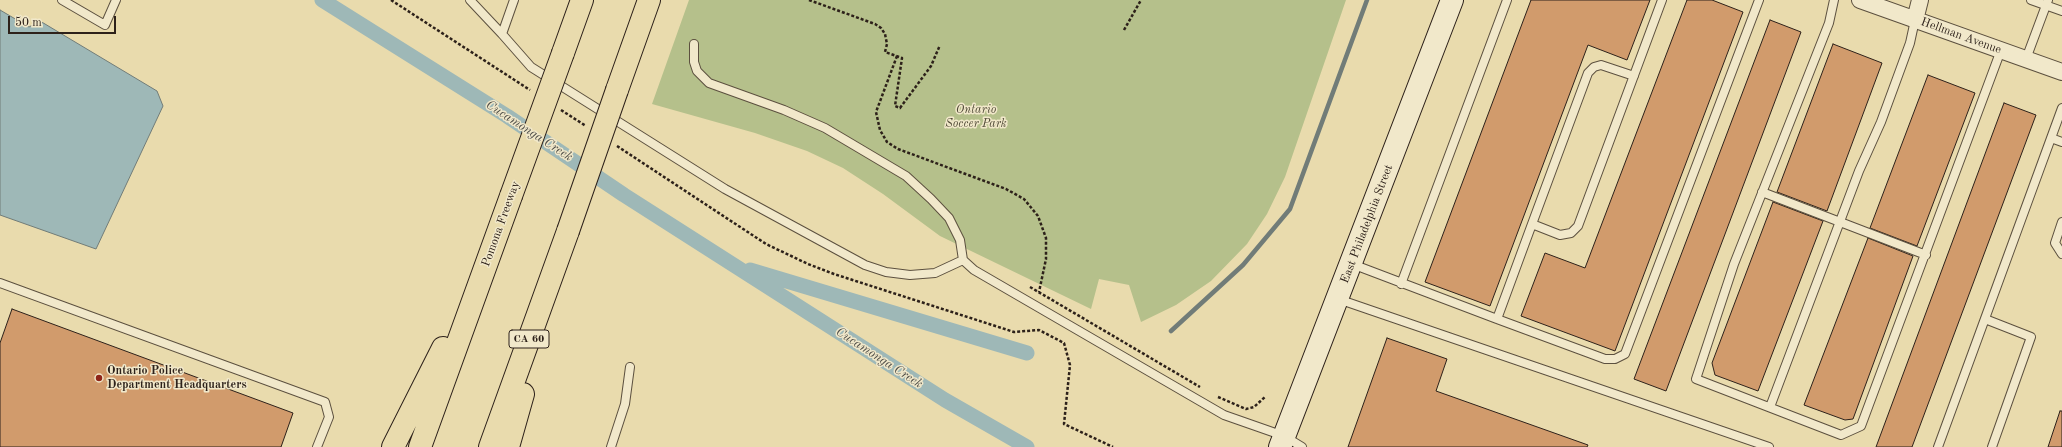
<!DOCTYPE html>
<html>
<head>
<meta charset="utf-8">
<style>
  body { margin:0 }
  #map { position:relative; width:2062px; height:447px; overflow:hidden; background:#e9dbad; font-family:"Old Standard TT",serif }
  canvas { display:block }
  .scale { position:absolute; left:8px; top:16px; width:108px; height:18px; box-sizing:border-box; border:2px solid #2d211a; border-top:0; padding-left:5px; font-size:12px; line-height:14px; white-space:nowrap; color:#2d211a; -webkit-text-stroke:3px #f1e8ca; paint-order:stroke }
</style>
</head>
<body>
<div id="map">
<canvas width="2062" height="447"></canvas>
<div class="scale">50 m</div>
</div>
<script>
const ctx = document.querySelector('canvas').getContext('2d');
ctx.lineJoin = 'round';
function fill(path, color) {
  ctx.fillStyle = color;
  ctx.fill(path, 'evenodd');
}
function toPath(rows) {
  const path = new Path2D();
  for (const r of rows) {
    path.moveTo(r[0], r[1]);
    for (let i = 2; i < r.length; i += 2) path.lineTo(r[i], r[i + 1]);
  }
  return path;
}
function strokePath(path, color, width, dash) {
  ctx.strokeStyle = color;
  ctx.lineWidth = width;
  ctx.lineCap = dash ? 'butt' : 'round';
  ctx.setLineDash(dash || []);
  ctx.stroke(path);
}
function write(font, color, halo, rows, align = 'center') {
  ctx.font = font + ' "Old Standard TT",serif';
  ctx.lineWidth = 3;
  ctx.setLineDash([]);
  ctx.textBaseline = 'middle';
  ctx.strokeStyle = halo;
  ctx.fillStyle = color;
  for (const [text, x, y, turn = 0] of rows) {
    ctx.save();
    ctx.translate(x, y);
    ctx.rotate((+turn || 0) * Math.PI / 180);
    ctx.textAlign = isNaN(turn) ? turn : align;
    if (halo) ctx.strokeText(text, 0, 0);
    ctx.fillText(text, 0, 0);
    ctx.restore();
  }
}
fill(toPath([
  [689,0,1346,0,1285,177,1267,214,1247,244,1211,281,1176,305,1141,322,1129,285,1099,279,1091,309,940,236,883,194,843,168,807,151,755,133,652,104]
]), '#b5c08b');
const water = toPath([
  [0,10,29,27,40,21,157,91,163,106,96,249,0,215,0,10]
]);
fill(water, '#9eb8b7');
strokePath(water, '#717c78', 1);
strokePath(toPath([
  [1171,331,1243,265,1290,209,1367,0]
]), '#717c78', 4.5);
strokePath(toPath([
  [322,0,507,116,624,195,945,400,1027,447],
  [750,270,1027,353]
]), '#9eb8b7', 15);
const building = toPath([
  [1531,0,1650,0,1627,60,1588,45,1490,306,1425,282,1531,0],
  [1687,0,1712,0,1743,12,1615,351,1521,316,1545,253,1585,268,1687,0],
  [1770,20,1801,32,1666,391,1634,379,1770,20],
  [1833,44,1882,63,1827,211,1777,192,1833,44],
  [1928,75,1975,93,1917,246,1870,228,1928,75],
  [2004,103,2036,115,1912,447,1876,447,2004,103],
  [1773,202,1823,221,1758,391,1715,375,1712,363,1773,202],
  [1868,238,1913,256,1853,419,1845,420,1804,405,1868,238],
  [12,309,293,413,281,447,0,447,0,343,12,309],
  [1387,338,1447,359,1436,391,1588,445,1587,447,1348,447,1387,338],
  [2060,411,2062,411,2062,447,2048,447,2060,411]
]);
fill(building, '#d19b6c');
strokePath(building, '#2d211a', 1);
const lane = toPath([
  [62,0,105,25,116,0],
  [470,0,502,34],
  [514,0,502,34,531,67,725,189,865,265,886,272,910,275,935,273,963,260],
  [1834,0,1829,23,1734,264,1696,379,1841,435,1861,426,2001,50],
  [2031,0,2062,11],
  [694,44,694,62,697,71,709,83,784,110,825,128,906,176,931,199,949,218,960,240,963,260,974,270,1224,415,1284,436,1302,447],
  [2026,59,2048,0],
  [2051,138,2062,142],
  [1762,192,1926,255],
  [2062,222,2055,243,2062,254],
  [1532,224,1588,73,1594,67,1601,65,1634,76],
  [1352,264,1497,319,1532,224,1560,235,1571,233,1578,226,1662,0],
  [0,283,325,402,329,417,317,447],
  [1401,284,1507,0],
  [1338,299,1769,447],
  [1497,319,1605,359,1615,359,1625,354,1759,0],
  [1985,319,2031,337,1992,447],
  [1770,407,1859,171,1881,122,1910,43,1915,20],
  [611,447,625,404,630,367],
  [1938,447,2062,108]
]);
const street = toPath([
  [1860,0,2062,72],
  [1915,20,1920,0]
]);
const secondary = toPath([
  [1280,447,1452,0]
]);
const highway = toPath([
  [563,53,582,0],
  [617,90,649,0],
  [393,447,443,348],
  [420,447,511,196],
  [490,447,568,231],
  [508,447,523,394]
]);
strokePath(lane, '#5c503f', 10);
strokePath(street, '#5c503f', 18);
strokePath(secondary, '#2d211a', 24);
strokePath(highway, '#2d211a', 24);
strokePath(toPath([
  [391,0,530,90],
  [809,0,875,24,881,28,885,34,887,44,885,52,902,58,895,106,900,108,931,66,940,45],
  [1124,30,1141,0],
  [897,56,876,112,880,130,887,142,898,149,1006,189,1024,199,1038,216,1046,238,1046,259,1039,292],
  [561,110,586,126],
  [617,146,766,244,808,264,834,274,1014,332,1039,330,1064,343,1070,365,1064,424,1113,447],
  [1030,287,1200,387],
  [1218,397,1246,409,1254,407,1266,396]
]), '#2d211a', 2.5, [3, 2]);
strokePath(lane, '#f1e8ca', 8);
strokePath(street, '#f1e8ca', 16);
strokePath(secondary, '#f1e8ca', 22);
strokePath(highway, '#e9dbad', 22);
const highwayBridge = toPath([
  [511,196,563,53],
  [568,231,617,90]
]);
strokePath(highwayBridge, '#2d211a', 24, []);
strokePath(highwayBridge, '#e9dbad', 22);
for (const [x, y, r, color] of [
  [99,378,4,"#8f2418"]
]) {
  const dot = new Path2D();
  dot.arc(x, y, r, 0, 2 * Math.PI);
  ctx.fillStyle = color;
  ctx.fill(dot);
  strokePath(dot, '#f1e8ca', 1.5);
}
for (const [x, y, w] of [
  [529,339,40]
]) {
  const box = new Path2D();
  box.roundRect(x - w / 2, y - 9, w, 18, 3);
  ctx.fillStyle = '#f1e8ca';
  ctx.fill(box);
  strokePath(box, '#2d211a', 1);
}
write('bold 11px', '#2d211a', null, [
  ["CA 60",529,339]
]);
write('12px', '#2d211a', '#f1e8ca', [
  ["Hellman Avenue",1961,36,20],
  ["Pomona Freeway",501,224,-70],
  ["East Philadelphia Street",1367,224,-69]
]);
write('italic 12px', '#4f4936', '#f1e8ca', [
  ["Ontario",976,110],
  ["Soccer Park",976,124]
]);
write('bold 12px', '#2d211a', '#f1e8ca', [
  ["Ontario Police",107,371],
  ["Department Headquarters",107,385]
], 'left');
write('italic 13px', '#4f4e49', '#f1e8ca', [
  ["Cucamonga Creek",529,131,33],
  ["Cucamonga Creek",879,358,33]
]);
</script>
</body>
</html>
